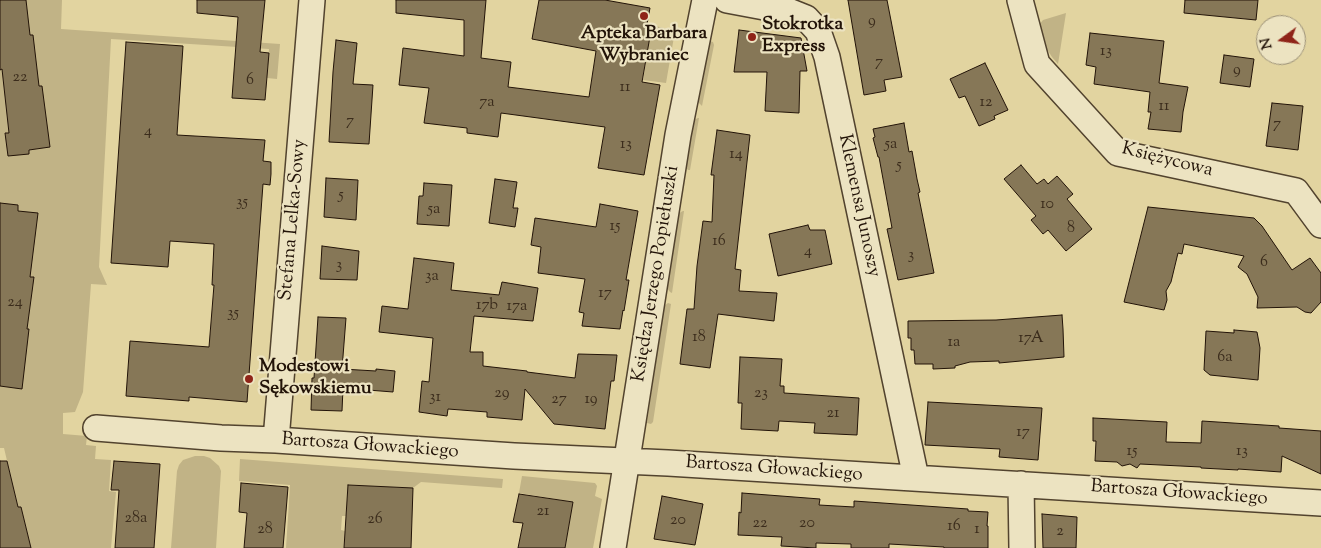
<!DOCTYPE html>
<html>
<head>
<meta charset="utf-8">
<style>
  body { margin:0 }
  #map { position:relative; width:1321px; height:548px; overflow:hidden; background:#e2d4a0; font-family:"Sorts Mill Goudy",serif }
  canvas { display:block }
  .north { position:absolute; left:1256px; top:15px; width:50px; height:50px; box-sizing:border-box; background:#ece3c1; border:1px solid #9b9077; border-radius:50%; rotate:256deg; font-size:14px; font-weight:700; line-height:20px; text-align:center; color:#221308 }
  .north::after { content:''; display:block; margin:auto; width:18px; height:22px; background:#8f2418; clip-path:polygon(50% 0,100% 100%,50% 72%,0 100%) }
</style>
</head>
<body>
<div id="map">
<canvas width="1321" height="548"></canvas>
<div class="north">N</div>
</div>
<script>
const ctx = document.querySelector('canvas').getContext('2d');
ctx.lineJoin = 'round';
function fill(path, color) {
  ctx.fillStyle = color;
  ctx.fill(path, 'evenodd');
}
function toPath(rows) {
  const path = new Path2D();
  for (const r of rows) {
    path.moveTo(r[0], r[1]);
    for (let i = 2; i < r.length; i += 2) path.lineTo(r[i], r[i + 1]);
  }
  return path;
}
function strokePath(path, color, width, dash) {
  ctx.strokeStyle = color;
  ctx.lineWidth = width;
  ctx.lineCap = dash ? 'butt' : 'round';
  ctx.setLineDash(dash || []);
  ctx.stroke(path);
}
function write(font, color, halo, rows, align = 'center') {
  ctx.font = font + ' "Sorts Mill Goudy",serif';
  ctx.lineWidth = 4.5;
  ctx.setLineDash([]);
  ctx.textBaseline = 'middle';
  ctx.strokeStyle = halo;
  ctx.fillStyle = color;
  for (const [text, x, y, turn = 0] of rows) {
    ctx.save();
    ctx.translate(x, y);
    ctx.rotate((+turn || 0) * Math.PI / 180);
    ctx.textAlign = isNaN(turn) ? turn : align;
    if (halo) ctx.strokeText(text, 0, 0);
    ctx.fillText(text, 0, 0);
    ctx.restore();
  }
}
fill(toPath([
  [0,0,62,0,61,29,280,44,277,79,267,78,269,49,111,39,99,267,107,285,91,284,83,392,75,412,63,413,63,434,87,436,86,445,96,446,95,459,111,460,109,491,116,492,111,548,31,548,21,507,18,507,4,448,0,448],
  [1066,13,1058,64,1052,57,1037,34,1038,26,1043,20],
  [652,25,675,31,666,83,643,80],
  [710,41,713,42,714,45,702,106,698,102],
  [698,118,699,118,690,170,688,170,685,166,694,120],
  [683,211,684,211,672,293,670,292,667,288,679,213],
  [668,303,671,304,653,422,651,424,647,423,664,306],
  [195,456,204,456,210,458,219,466,221,471,216,548,171,548,177,471,179,465,183,460],
  [240,459,318,465,503,479,502,488,421,482,413,488,348,485,346,516,342,516,341,530,345,531,344,548,286,548,290,485,239,481],
  [522,476,595,483,597,486,595,496,602,499,593,548,565,548,573,502,519,493]
]), '#c1b386');
const building = toPath([
  [0,0,26,0,30,35,33,35,39,86,42,86,50,147,29,150,29,154,8,156,5,133,9,133,2,69,0,70,0,0],
  [197,0,265,0,260,52,269,53,265,100,232,98,238,17,197,13,197,0],
  [396,0,486,0,481,58,511,62,508,87,589,97,596,51,532,39,539,0,605,0,650,8,647,24,652,25,642,82,660,85,644,175,598,168,605,127,501,113,498,137,467,133,467,128,424,123,429,88,399,85,403,48,464,56,464,20,396,13,396,0],
  [848,0,887,0,902,77,884,80,886,91,864,95,848,0],
  [1185,0,1258,0,1256,20,1184,13,1185,0],
  [739,30,801,38,807,71,800,71,799,113,765,111,767,72,734,72,739,30],
  [1090,33,1164,41,1159,83,1188,87,1183,112,1181,132,1148,129,1151,112,1148,112,1150,92,1094,84,1096,67,1086,65,1090,33],
  [336,40,357,43,353,84,373,85,369,144,329,142,333,72,336,40],
  [126,42,183,46,177,135,265,140,263,161,271,162,271,174,270,185,263,184,247,402,189,397,189,401,126,396,130,341,209,347,214,285,212,285,214,244,170,241,168,267,111,263,126,42],
  [1224,55,1254,59,1250,87,1220,83,1224,55],
  [985,63,1008,110,994,116,995,119,979,126,965,96,959,98,950,79,985,63],
  [1272,103,1303,106,1298,150,1266,146,1272,103],
  [904,123,909,152,912,151,917,179,920,192,918,193,934,273,898,280,887,229,892,228,879,157,878,157,873,138,875,137,873,129,904,123],
  [717,130,750,135,735,269,741,270,739,291,777,293,774,321,718,314,710,368,680,364,687,309,694,309,697,266,703,221,712,222,714,175,711,175,717,130],
  [1021,165,1037,184,1044,179,1048,184,1057,176,1073,194,1067,199,1092,229,1066,251,1048,230,1043,234,1031,220,1036,216,1004,179,1021,165],
  [326,178,358,180,356,220,324,217,326,178],
  [495,179,517,182,513,208,518,208,515,227,489,223,495,179],
  [424,183,452,185,449,226,417,224,419,196,423,196,424,183],
  [0,203,18,205,18,211,38,213,30,277,34,277,27,329,29,329,22,389,0,386,0,203],
  [600,204,638,211,626,280,629,280,624,311,623,310,620,329,582,326,584,313,579,312,585,279,538,273,541,247,531,245,535,218,596,227,600,204],
  [1148,207,1254,218,1262,226,1292,270,1310,258,1321,273,1321,302,1311,313,1305,312,1297,307,1257,308,1258,297,1247,274,1238,267,1244,256,1184,244,1182,254,1178,253,1171,282,1166,291,1167,300,1164,310,1124,302,1148,207],
  [808,225,810,230,825,230,832,264,778,276,769,234,808,225],
  [322,246,359,251,357,280,320,279,322,246],
  [414,258,454,263,451,290,499,295,502,282,538,288,533,321,474,316,470,352,483,352,483,366,527,371,527,372,575,378,578,354,617,355,614,381,611,381,605,429,554,424,525,389,522,420,487,417,487,412,448,409,447,416,419,412,422,381,429,382,433,338,379,332,382,306,408,309,414,258],
  [1062,315,1063,329,1064,357,999,363,999,361,970,362,955,366,955,368,933,369,933,364,915,364,914,350,911,350,911,338,908,338,908,321,996,320,1062,315],
  [318,317,346,318,342,369,376,371,376,369,395,371,393,392,343,388,342,411,311,410,312,378,314,378,318,317],
  [1234,330,1257,332,1260,348,1258,380,1210,375,1204,370,1206,331,1234,333,1234,330],
  [740,357,782,359,780,386,784,386,784,393,859,398,857,435,814,433,815,423,779,421,778,431,741,429,742,403,738,403,740,357],
  [928,402,1042,408,1038,460,999,457,1000,449,925,445,928,402],
  [1093,418,1167,422,1166,442,1201,443,1202,421,1279,426,1279,428,1321,431,1321,474,1282,456,1281,472,1238,469,1238,470,1201,468,1201,467,1140,464,1137,468,1130,464,1122,466,1117,462,1095,461,1096,441,1093,441,1093,418],
  [0,461,7,461,18,507,21,507,31,548,0,548,0,461],
  [114,461,160,464,154,548,115,548,119,490,111,490,114,461],
  [241,483,288,487,283,548,244,548,247,513,239,512,241,483],
  [348,485,413,488,411,548,344,548,348,485],
  [742,493,820,499,819,505,854,507,854,501,968,509,968,511,988,512,987,526,988,526,988,548,944,548,944,547,889,544,889,548,851,548,851,544,816,543,816,548,781,546,782,537,738,535,739,512,741,513,742,493],
  [519,494,573,502,565,548,518,548,523,523,513,522,519,494],
  [662,496,703,504,695,545,654,539,662,496],
  [1042,514,1077,517,1076,548,1043,548,1042,514]
]);
fill(building, '#867757');
strokePath(building, '#221308', 1);
const minor = toPath([
  [727,0,791,12,806,18,818,31,827,57,916,478],
  [1020,0,1037,64,1118,153,1296,191,1321,225],
  [96,428,221,438,276,440,514,456,668,463,1321,503],
  [276,440,312,0],
  [1021,484,1022,548],
  [613,548,678,135,705,0]
]);
strokePath(minor, '#52432e', 28);
strokePath(minor, '#ece3c1', 25);
for (const [x, y, r, color] of [
  [644,16,5,"#8f2418"],
  [752,37,5,"#8f2418"],
  [249,379,5,"#8f2418"]
]) {
  const dot = new Path2D();
  dot.arc(x, y, r, 0, 2 * Math.PI);
  ctx.fillStyle = color;
  ctx.fill(dot);
  strokePath(dot, '#ece3c1', 2);
}
write('16px', '#3b2c1c', null, [
  ["9",872,22],
  ["13",1106,52],
  ["7",879,63],
  ["9",1237,71],
  ["22",20,78],
  ["6",250,81],
  ["11",625,88],
  ["7a",487,103],
  ["12",986,103],
  ["11",1164,107],
  ["7",350,122],
  ["7",1277,125],
  ["4",148,132],
  ["13",626,145],
  ["5a",891,145],
  ["14",736,155],
  ["5",899,166],
  ["5",341,196],
  ["35",242,203],
  ["10",1047,205],
  ["5a",434,210],
  ["15",615,227],
  ["8",1071,229],
  ["16",719,242],
  ["4",808,252],
  ["3",911,256],
  ["6",1264,263],
  ["3",339,266],
  ["3a",432,277],
  ["17",605,294],
  ["24",15,303],
  ["17b",487,306],
  ["17a",517,307],
  ["35",233,314],
  ["18",699,338],
  ["17A",1031,339],
  ["1a",954,343],
  ["6a",1225,358],
  ["29",502,394],
  ["23",761,394],
  ["31",435,398],
  ["27",559,400],
  ["19",591,400],
  ["21",833,414],
  ["17",1023,433],
  ["15",1132,452],
  ["13",1242,452],
  ["21",543,512],
  ["28a",136,519],
  ["26",375,520],
  ["20",678,521],
  ["22",760,524],
  ["20",807,524],
  ["16",954,527],
  ["28",265,530],
  ["1",977,530],
  ["2",1060,532]
]);
write('bold 19px', '#221308', '#ece3c1', [
  ["Stokrotka",762,26],
  ["Express",762,48],
  ["Apteka Barbara",644,35,"center"],
  ["Wybraniec",644,57,"center"],
  ["Modestowi",259,368],
  ["Sękowskiemu",259,390]
], 'left');
write('19px', '#221308', '#ece3c1', [
  ["Księżycowa",1167,161,14],
  ["Klemensa Junoszy",858,206,78],
  ["Stefana Lelka-Sowy",294,220,-85],
  ["Księdza Jerzego Popiełuszki",657,274,-81],
  ["Bartosza Głowackiego",370,447,4],
  ["Bartosza Głowackiego",774,470,4],
  ["Bartosza Głowackiego",1179,494,4]
]);
</script>
</body>
</html>
